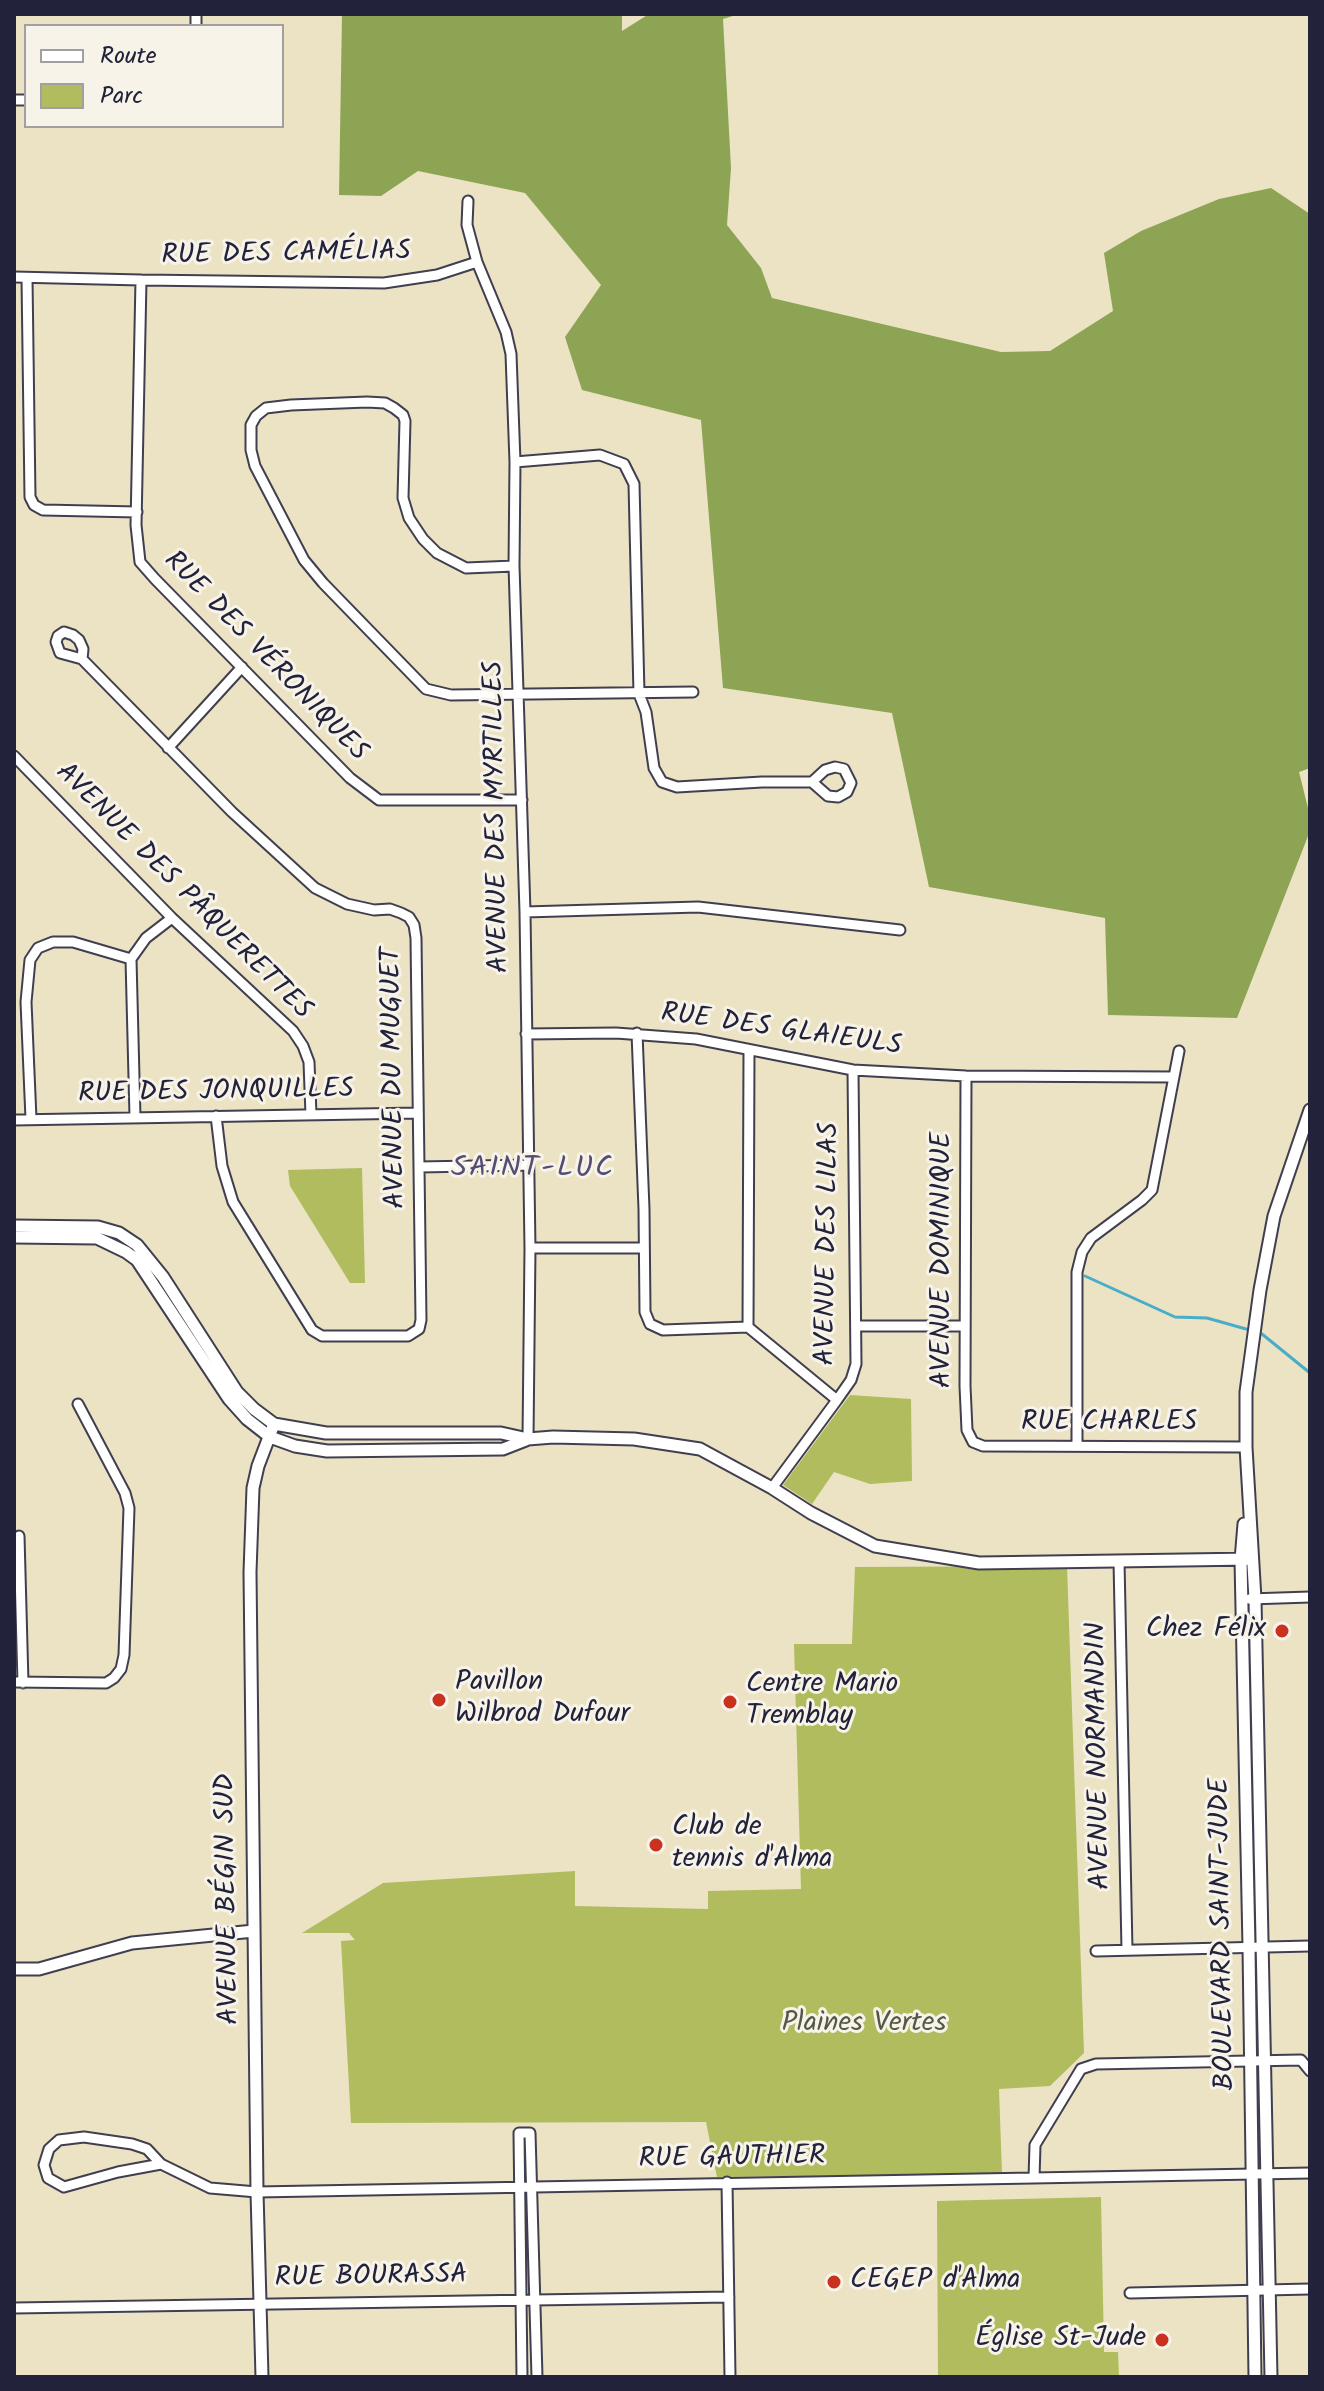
<!DOCTYPE html>
<html>
<head>
<meta charset="utf-8">
<style>
  body { margin:0 }
  #map { position:relative; width:1324px; height:2391px; overflow:hidden; background:#ebe3c4; font-family:Kalam,sans-serif }
  canvas { display:block }
  .frame { position:absolute; inset:0; border:16px solid #22223b; pointer-events:none }
  .legend { position:absolute; left:24px; top:24px; width:260px; height:104px; box-sizing:border-box; background:#f7f3e8; border:2px solid #a29fa3; margin:0; padding:10px 14px; list-style:none; font-size:24px; color:#22223b }
  .legend li { display:flex; align-items:center; gap:16px; height:40px }
  .legend b { width:40px; border:2px solid #a29fa3 }
</style>
</head>
<body>
<div id="map">
<canvas width="1324" height="2391"></canvas>
<div class="frame"></div>
<ul class="legend">
<li><b style="height:10px;background:#fff"></b>Route</li>
<li><b style="height:22px;background:#b0bc5d"></b>Parc</li>
</ul>
</div>
<script>
const ctx = document.querySelector('canvas').getContext('2d');
ctx.lineJoin = 'round';
function fill(path, color) {
  ctx.fillStyle = color;
  ctx.fill(path, 'evenodd');
}
function toPath(rows) {
  const path = new Path2D();
  for (const r of rows) {
    path.moveTo(r[0], r[1]);
    for (let i = 2; i < r.length; i += 2) path.lineTo(r[i], r[i + 1]);
  }
  return path;
}
function strokePath(path, color, width, dash) {
  ctx.strokeStyle = color;
  ctx.lineWidth = width;
  ctx.lineCap = dash ? 'butt' : 'round';
  ctx.setLineDash(dash || []);
  ctx.stroke(path);
}
function write(font, color, halo, rows, align = 'center') {
  ctx.font = font + ' Kalam,sans-serif';
  ctx.lineWidth = 6;
  ctx.setLineDash([]);
  ctx.textBaseline = 'middle';
  ctx.strokeStyle = halo;
  ctx.fillStyle = color;
  for (const [text, x, y, turn = 0] of rows) {
    ctx.save();
    ctx.translate(x, y);
    ctx.rotate((+turn || 0) * Math.PI / 180);
    ctx.textAlign = isNaN(turn) ? turn : align;
    if (halo) ctx.strokeText(text, 0, 0);
    ctx.fillText(text, 0, 0);
    ctx.restore();
  }
}
fill(toPath([
  [362,1168,365,1283,350,1283,290,1186,288,1170],
  [850,1395,911,1399,912,1481,870,1484,834,1472,812,1504,783,1485],
  [1067,1566,1084,2053,1050,2086,999,2089,1002,2174,717,2177,706,2122,351,2123,341,1941,355,1940,349,1933,302,1933,383,1883,575,1871,575,1906,708,1909,708,1891,801,1889,794,1644,852,1644,855,1567],
  [1101,2197,1104,2352,1118,2352,1119,2377,938,2377,937,2201]
]), '#b0bc5d');
fill(toPath([
  [342,14,622,14,622,31,649,14,739,14,723,19,731,168,727,225,761,268,772,298,1001,352,1050,351,1113,311,1104,253,1141,231,1219,199,1271,188,1310,214,1310,768,1299,772,1310,816,1310,831,1237,1018,1108,1015,1105,918,929,887,892,713,723,688,701,420,582,390,565,337,601,285,525,193,418,171,381,196,339,195]
]), '#8ca454');
strokePath(toPath([
  [1085,1276,1175,1317,1207,1318,1246,1329],
  [1262,1334,1310,1373]
]), '#48adc8', 3);
const minor = toPath([
  [196,14,196,26],
  [14,100,26,100],
  [468,201,467,225,477,262,506,332,511,354,515,462,514,566,525,912,530,1248,528,1439],
  [14,277,141,280,136,525,140,562,155,579,350,778,379,800,522,800],
  [27,278,30,497,34,505,43,510,137,512],
  [141,280,384,283,437,275,477,262],
  [515,462,600,455,624,464,634,484,639,694,646,712,654,768,662,782,677,787,762,782,812,782,828,796,838,797,847,792,851,783,844,769,835,767,825,770,812,782],
  [514,566,466,568,437,553,423,539,409,518,403,498,405,421,403,415,394,408,385,403,367,402,291,405,266,408,256,416,251,425,251,450,255,466,304,560,323,583,426,689,451,695,693,692],
  [82,659,83,649,79,640,73,635,64,632,58,636,56,642,60,653,82,659,232,812,315,888,347,904,374,910,390,909,401,913,409,917,414,925,416,938,421,1320,419,1329,408,1336,322,1336,312,1330,233,1202,222,1166,216,1116],
  [168,748,242,667],
  [14,756,172,918,293,1031,303,1046,309,1062,311,1115],
  [525,912,698,907,900,930],
  [637,1033,644,1209,645,1312,650,1324,663,1330,748,1327,837,1400],
  [526,1034,616,1033,696,1039,853,1070,966,1076,1174,1077],
  [966,1076,965,1386,967,1430,973,1442,983,1446,1246,1447],
  [135,1117,131,959,146,938,172,918],
  [31,1119,26,1002,30,960,38,948,53,942,73,942,131,959],
  [14,1120,418,1113],
  [419,1167,528,1165],
  [530,1248,644,1248],
  [857,1326,965,1326],
  [748,1327,749,1050],
  [1077,1446,1077,1272,1082,1252,1091,1238,1142,1200,1152,1190,1179,1051],
  [772,1488,837,1400,851,1380,856,1364,853,1070],
  [19,1536,23,1683],
  [1119,1561,1127,1950],
  [1249,1599,1310,1597],
  [14,1682,106,1683,114,1678,121,1669,124,1655,129,1508,125,1493,78,1404],
  [1096,1951,1310,1946],
  [161,2164,118,2172,64,2187,48,2178,44,2165,49,2149,59,2140,84,2137,132,2144,147,2149,161,2164,210,2188,257,2192,1310,2173],
  [1034,2178,1035,2145,1081,2069,1096,2064,1301,2060,1310,2071],
  [727,2182,730,2377],
  [1130,2293,1310,2289],
  [14,2308,729,2297],
  [522,2377,519,2133,530,2133,537,2377]
]);
const tertiary = toPath([
  [14,1226,98,1227,119,1233,137,1245,163,1277,237,1392,254,1409,274,1424,326,1433,501,1433,528,1439,553,1437,634,1439,700,1449,772,1488,811,1513,875,1546,979,1563,1252,1559],
  [14,1237,97,1238,126,1252,137,1260,229,1399,247,1419,270,1437,295,1446,327,1451,503,1449,526,1440],
  [1244,1524,1241,1560,1249,1947,1255,2377],
  [14,1969,39,1969,132,1943,254,1931],
  [262,2377,257,2192,250,1572,253,1488,258,1466,274,1424],
  [1271,2377,1255,1599,1246,1447,1246,1392,1260,1290,1274,1216,1310,1110]
]);
strokePath(minor, '#403f50', 13);
strokePath(tertiary, '#403f50', 15);
strokePath(minor, '#fff', 9);
strokePath(tertiary, '#fff', 11);
for (const [x, y, r, color] of [
  [1282,1631,8,"#c8321e"],
  [439,1700,8,"#c8321e"],
  [730,1702,8,"#c8321e"],
  [656,1845,8,"#c8321e"],
  [834,2282,8,"#c8321e"],
  [1162,2340,8,"#c8321e"]
]) {
  const dot = new Path2D();
  dot.arc(x, y, r, 0, 2 * Math.PI);
  ctx.fillStyle = color;
  ctx.fill(dot);
  strokePath(dot, '#f7f3e8', 3);
}
write('28px', '#22223b', '#f7f3e8', [
  ["RUE DES CAMÉLIAS",286,256,-1],
  ["RUE DES VÉRONIQUES",264,658,46],
  ["AVENUE DES MYRTILLES",499,817,-91],
  ["AVENUE DES PÂQUERETTES",182,893,45],
  ["RUE DES GLAIEULS",781,1032,8],
  ["AVENUE DU MUGUET",396,1078,-91],
  ["RUE DES JONQUILLES",216,1094,-1],
  ["AVENUE DES LILAS",830,1244,-89],
  ["AVENUE DOMINIQUE",944,1260,-90],
  ["RUE CHARLES",1109,1424],
  ["AVENUE NORMANDIN",1101,1756,-91],
  ["AVENUE BÉGIN SUD",230,1899,-91],
  ["BOULEVARD SAINT-JUDE",1225,1934,-91],
  ["RUE GAUTHIER",732,2160,-1],
  ["RUE BOURASSA",371,2279,-1]
]);
write('28px', '#22223b', '#f7f3e8', [
  ["Chez Félix",1266,1631,"right"],
  ["Pavillon",455,1684],
  ["Wilbrod Dufour",455,1716],
  ["Centre Mario",746,1686],
  ["Tremblay",746,1718],
  ["Club de",672,1829],
  ["tennis d'Alma",672,1861],
  ["CEGEP d'Alma",850,2282],
  ["Église St-Jude",1146,2340,"right"]
], 'left');
write('28px', '#545847', '#f7f3e8', [
  ["Plaines Vertes",864,2025]
]);
ctx.letterSpacing = '2px';
write('30px', '#534d74', '#f7f3e8', [
  ["SAINT-LUC",533,1171]
]);
ctx.letterSpacing = '0px';
</script>
</body>
</html>
